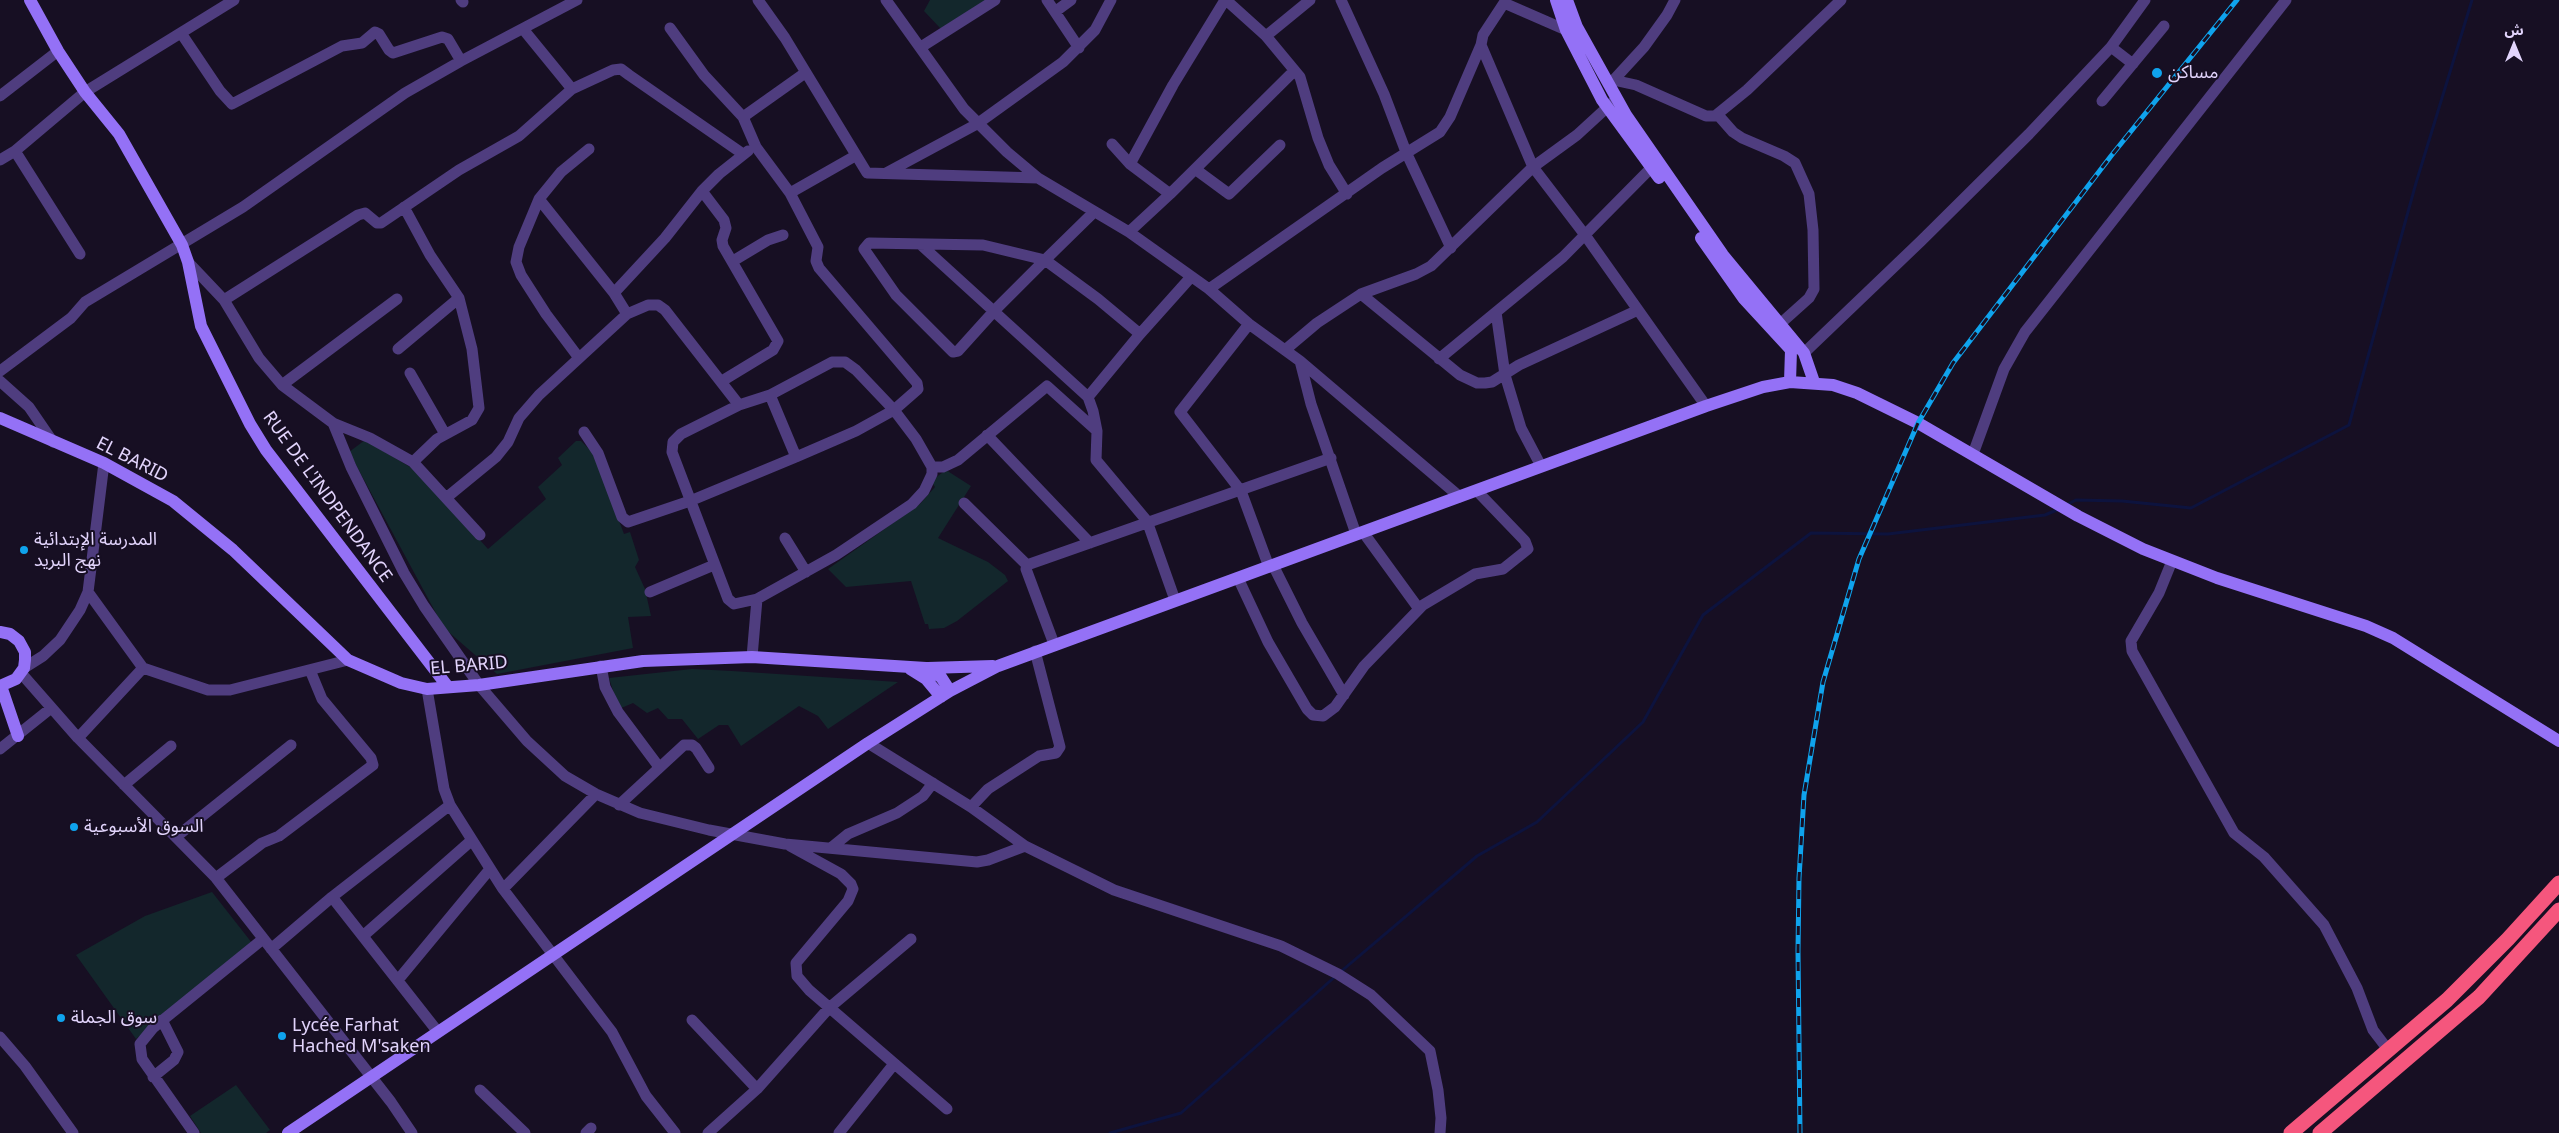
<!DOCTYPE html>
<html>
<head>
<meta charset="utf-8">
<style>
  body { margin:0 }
  #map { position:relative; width:2559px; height:1133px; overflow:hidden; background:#170f23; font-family:"Noto Sans","Noto Sans Arabic",sans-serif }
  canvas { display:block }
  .north { position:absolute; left:2489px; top:20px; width:50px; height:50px; -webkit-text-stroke:4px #170f23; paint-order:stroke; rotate:0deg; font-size:14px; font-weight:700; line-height:20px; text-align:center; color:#e2d4fc }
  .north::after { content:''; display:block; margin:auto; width:18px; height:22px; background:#e2d4fc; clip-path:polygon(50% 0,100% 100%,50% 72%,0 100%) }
</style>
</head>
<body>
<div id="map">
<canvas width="2559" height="1133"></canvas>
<div class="north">ش</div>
</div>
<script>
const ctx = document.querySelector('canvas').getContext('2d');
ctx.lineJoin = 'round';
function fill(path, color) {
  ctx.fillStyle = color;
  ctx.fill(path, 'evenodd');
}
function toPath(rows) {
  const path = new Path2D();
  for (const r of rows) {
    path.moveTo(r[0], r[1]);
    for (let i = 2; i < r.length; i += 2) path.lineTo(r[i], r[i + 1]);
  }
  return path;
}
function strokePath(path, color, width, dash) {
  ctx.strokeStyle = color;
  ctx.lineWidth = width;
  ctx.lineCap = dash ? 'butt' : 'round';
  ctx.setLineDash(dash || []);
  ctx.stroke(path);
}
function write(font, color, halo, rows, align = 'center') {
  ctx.font = font + ' "Noto Sans","Noto Sans Arabic",sans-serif';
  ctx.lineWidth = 4;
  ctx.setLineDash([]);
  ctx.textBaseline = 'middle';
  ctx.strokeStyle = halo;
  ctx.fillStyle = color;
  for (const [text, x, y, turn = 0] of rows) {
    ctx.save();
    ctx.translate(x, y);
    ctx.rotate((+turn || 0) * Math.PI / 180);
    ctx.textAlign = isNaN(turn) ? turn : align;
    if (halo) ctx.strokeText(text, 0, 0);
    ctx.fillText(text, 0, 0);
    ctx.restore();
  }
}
fill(toPath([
  [930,0,987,0,941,29,924,11],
  [365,440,420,473,488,549,546,499,538,487,562,465,558,458,576,441,581,441,599,459,606,486,624,534,630,532,639,560,635,567,645,589,651,616,628,617,633,648,497,674,444,628,349,452],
  [946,470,971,486,938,538,988,562,1005,575,1008,581,957,621,944,628,929,629,928,624,925,624,911,581,846,587,828,569,920,504,935,487,931,481],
  [692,669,732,671,898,682,828,729,818,716,799,706,741,746,728,725,719,725,698,739,682,719,668,719,658,708,647,713,633,703,619,709,609,678],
  [212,892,252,943,136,1039,76,955,145,916],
  [236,1085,270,1130,266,1133,201,1133,190,1116]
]), '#13272c');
strokePath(toPath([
  [2066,505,2076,500,2122,501,2191,508,2349,425,2416,183,2472,0],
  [1110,1133,1181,1113,1338,974,1477,856,1537,822,1643,722,1703,615,1811,533,1888,534,2045,515,2059,509]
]), '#0d133e', 3);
strokePath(toPath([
  [461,0,463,2],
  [758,0,785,38,867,173,1038,178],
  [886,0,964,109,1007,152,1038,178,1129,232,1209,289,1249,324,1300,361,1460,497],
  [1047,0,1079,48],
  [1226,0,1266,36,1300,77,1318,138,1329,165,1347,194],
  [1341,0,1384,94,1406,152,1451,248],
  [1506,0,1483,35,1481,45,1533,167,1585,235,1706,406],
  [1504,3,1566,30],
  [1056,11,1071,0],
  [523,29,572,89],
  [181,33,220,91,232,104,342,46,362,43,375,32,379,34,389,50,393,53,442,37,448,39,461,61],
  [1266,36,1310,0],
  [921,47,995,0],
  [2111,47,2133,64],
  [1613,80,1636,85,1706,116,1715,116,1747,90,1841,0],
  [1610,84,1644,47,1667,15,1675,0],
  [0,96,58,51],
  [2102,101,2164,26],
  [1718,115,1733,132,1742,138,1784,156,1795,163,1809,194,1813,230,1814,289,1809,298,1780,324],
  [743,117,805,73],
  [1112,144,1130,164,1170,194],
  [15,151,80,254],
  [0,160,15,151,85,92,234,0],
  [1130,164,1173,85,1225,0],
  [1195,169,1229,194,1280,145],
  [886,173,977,124,1063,62,1095,30,1111,0],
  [702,191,724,220,726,228,722,240,723,246,778,341,773,350,722,381],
  [790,193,855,156],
  [539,199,614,293,627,314],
  [404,207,430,255,459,298,472,349,479,408,472,420,437,439,413,462],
  [1094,212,1045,260,995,310,958,351,953,352,896,295,864,249,869,243,983,245,1045,260,1098,299,1140,334],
  [1129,232,1170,194,1293,72],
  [920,244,1088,397,1093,411,1097,431,1096,460,1147,521,1175,600],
  [733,261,768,240,783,235],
  [188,262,224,300,259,358,282,385,333,423,351,467,404,573,424,606,479,685,527,741,565,776,596,794,640,813,709,830,785,844,977,862,988,860,1025,846,1114,890,1281,946,1338,974,1371,995,1430,1051,1438,1090,1441,1118,1440,1133],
  [1209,289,1382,168,1440,132,1450,117,1481,45],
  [614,293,665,238,702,191,719,174,748,151],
  [1361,294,1460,375,1477,383,1485,383,1492,382,1519,365,1638,310],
  [224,300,358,215,365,213,377,223,381,223,459,170,519,136,572,89,613,70,621,69,629,75,743,154],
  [1496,312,1505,375,1521,428,1541,466],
  [1249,324,1180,412,1241,491,1269,567],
  [398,349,459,298],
  [1285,350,1317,323,1361,294,1416,274,1431,266,1533,167,1577,135,1613,102],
  [1804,353,1921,241,2029,134,2111,47,2145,0],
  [579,358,546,314,521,275,516,262,519,247,539,199,561,172,589,149],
  [1439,359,1563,257,1651,168],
  [1300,361,1311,404,1356,534],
  [0,371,71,318,85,302,243,207,405,93,461,61,577,0],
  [410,373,445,434],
  [0,381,29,407,53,442],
  [282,385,397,299],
  [1088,397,1140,334,1191,277],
  [739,405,681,434,673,442,672,452,728,599,734,604,757,599],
  [333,423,370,438,413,462,480,535],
  [584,432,598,453,622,517,628,522,690,501,796,457],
  [987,435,1090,543],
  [1973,454,2004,369,2025,332,2286,0],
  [932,467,943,467,958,460,1047,386,1097,431],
  [446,498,496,457,508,442,519,418,539,395,627,314,648,305,658,305,665,310,739,405,770,395,796,457,856,431,894,410,918,389,917,383,819,268,816,261,818,247,790,193,756,147,743,117,704,75,670,28],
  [964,503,1027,565,1026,569,1054,644],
  [1363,532,1419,609],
  [785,538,806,572],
  [2172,561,2159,593,2131,641,2132,651,2234,833,2264,857,2324,925,2357,988,2373,1030,2389,1051],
  [1027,565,1331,458],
  [1273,565,1302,623,1344,695],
  [1238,578,1268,642,1307,709,1313,715,1323,716,1335,707,1364,666,1423,605,1475,574,1503,569,1528,549,1525,541,1477,491],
  [88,592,143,668,208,690,230,690,348,660],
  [650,592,714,565],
  [752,657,757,599,836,555,912,504,924,491,932,474,932,467,916,439,894,410,856,370,845,362,832,362,770,395],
  [601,666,605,687,618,712,659,767],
  [24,668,43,656,60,640,80,610,88,592,104,463],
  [21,673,78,738,216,878,391,1102,412,1133],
  [427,689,444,789,450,805,503,889,612,1032,646,1096,675,1133],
  [78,738,143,668],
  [868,743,971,807,1025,846],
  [0,749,50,709],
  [124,785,171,746],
  [619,805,684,745,692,745,696,748,709,768],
  [971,807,988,789,1039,756,1056,753,1060,747,1035,651],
  [176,837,291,745],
  [790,846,841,874,851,884,853,889,848,901,796,963,797,976,809,990,947,1109],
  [832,847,848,834,897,813,923,796,933,783],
  [216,878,262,843,279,836,373,765,371,758,322,699,310,670],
  [503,889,596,794],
  [332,897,438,1032],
  [363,936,472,840],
  [271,949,332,897,450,805],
  [398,980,490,869],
  [692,1020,757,1089],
  [0,1037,25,1066,73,1133],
  [153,1077,174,1060,178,1052,162,1020],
  [480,1090,525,1133],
  [194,1133,142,1059,140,1044,153,1028,263,939],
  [586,1133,591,1128],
  [708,1133,757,1089,829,1008,911,939],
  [839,1133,894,1064]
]), '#4f3d7f', 11);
strokePath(toPath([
  [30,0,58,51,85,92,119,134,182,245,188,262,201,326,250,424,266,450,448,687],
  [1556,0,1566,30,1602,100,1659,178],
  [1567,0,1577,27,1626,115,1723,255,1804,353,1814,382],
  [1701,238,1744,299,1791,350,1790,382],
  [0,418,104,463,173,501,233,550,348,660,401,683,427,689,479,685,643,661,752,657,926,668,941,677,950,691],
  [0,632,10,634,19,641,25,652,25,660,24,668,16,679,0,686],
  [928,668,993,666],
  [910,669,926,679,941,697],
  [1,686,18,736],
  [288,1133,868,743,950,691,998,666,1706,406,1763,387,1790,382,1833,385,1857,393,1918,423,2078,516,2143,549,2217,578,2366,626,2393,638,2559,741]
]), '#9471f6', 12);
strokePath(toPath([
  [2291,1133,2447,1000,2508,939,2559,883],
  [2320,1133,2479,997,2559,910]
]), '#f5567d', 15);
const rail = toPath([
  [1800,1133,1798,951,1799,878,1804,795,1823,682,1859,559,1918,423,1953,363,2111,156,2237,0]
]);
strokePath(rail, '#0fa3ed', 5);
strokePath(rail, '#170f23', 3, [9]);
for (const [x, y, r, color] of [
  [2157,73,6,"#0fa3ed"],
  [24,550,5,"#0fa3ed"],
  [74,827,5,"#0fa3ed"],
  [61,1018,5,"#0fa3ed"],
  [282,1036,5,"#0fa3ed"]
]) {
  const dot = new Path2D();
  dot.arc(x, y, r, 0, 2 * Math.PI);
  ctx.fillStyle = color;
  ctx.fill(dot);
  strokePath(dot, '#170f23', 2);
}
write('18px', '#e2d4fc', '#170f23', [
  ["مساكن",2168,73],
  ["المدرسة اﻹبتدائية",34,540],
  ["نهج البريد",34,561],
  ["السوق اﻷسبوعية",84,827],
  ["سوق الجملة",71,1018],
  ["Lycée Farhat",292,1026],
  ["Hached M'saken",292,1047]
], 'left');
write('18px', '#e2d4fc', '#170f23', [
  ["EL BARID",132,460,27],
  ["RUE DE L'INDPENDANCE",327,497,54],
  ["EL BARID",469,666,-5]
]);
</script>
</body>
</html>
